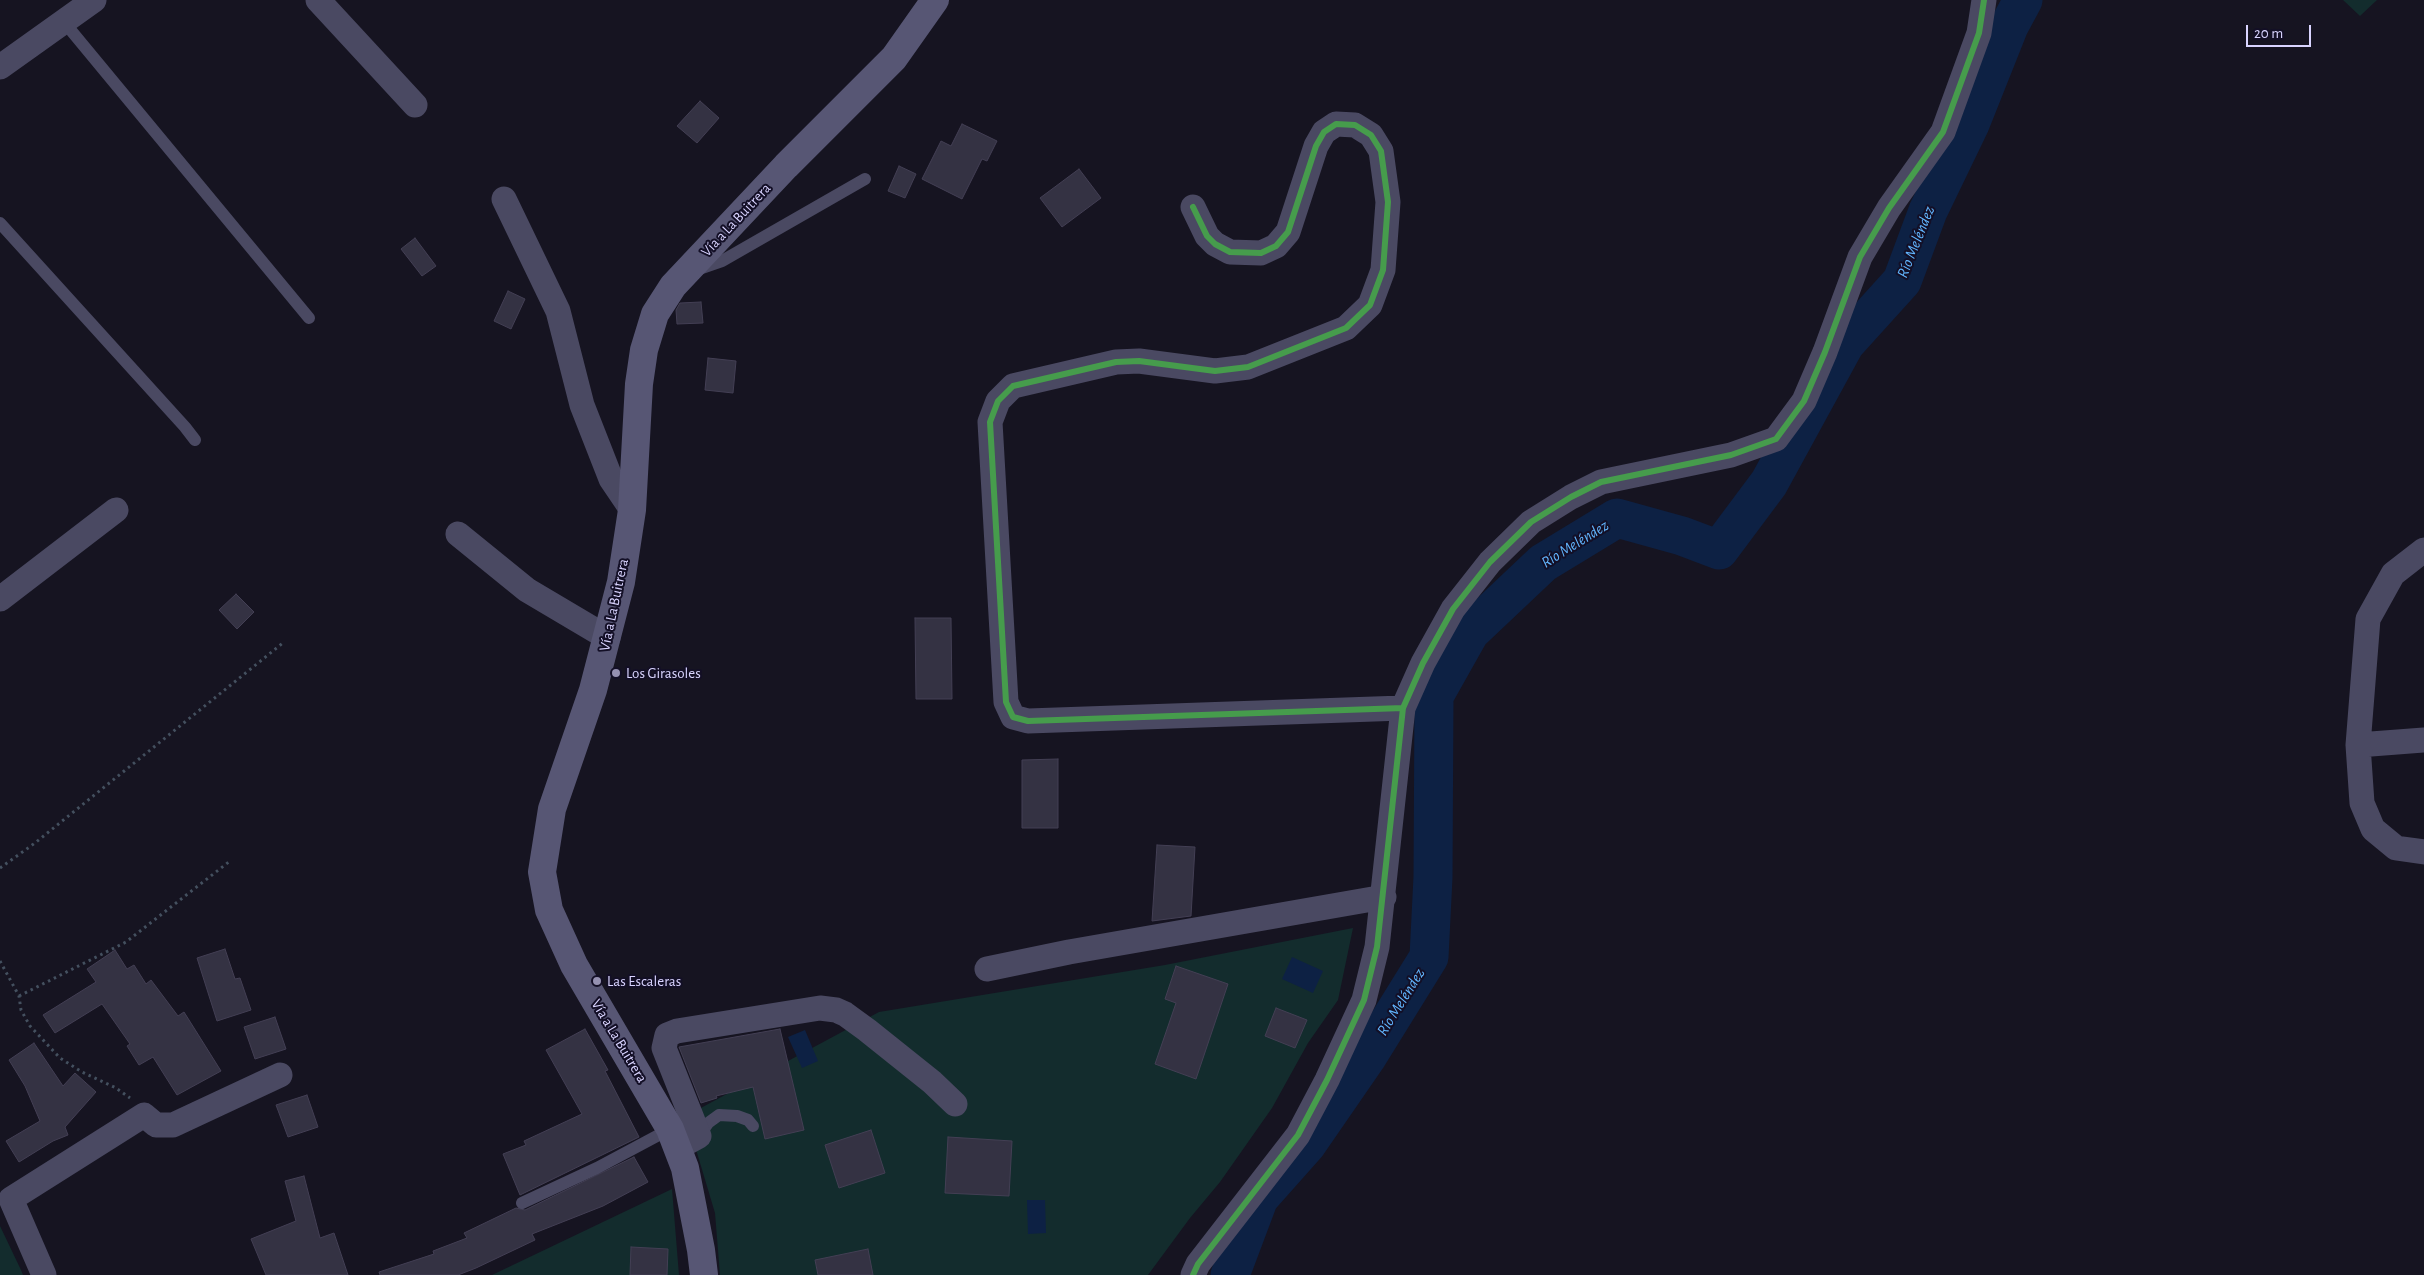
<!DOCTYPE html>
<html>
<head>
<meta charset="utf-8">
<style>
  body { margin:0 }
  #map { position:relative; width:2424px; height:1275px; overflow:hidden; background:#161421; font-family:"Alegreya Sans",sans-serif }
  canvas { display:block }
  .scale { position:absolute; left:2246px; top:25px; width:65px; height:22px; box-sizing:border-box; border:2px solid #d9d4ff; border-top:0; padding-left:6px; font-size:15px; line-height:18px; white-space:nowrap; color:#d9d4ff; -webkit-text-stroke:4px #130f26; paint-order:stroke }
</style>
</head>
<body>
<div id="map">
<canvas width="2424" height="1275"></canvas>
<div class="scale">20 m</div>
</div>
<script>
const ctx = document.querySelector('canvas').getContext('2d');
ctx.lineJoin = 'round';
function fill(path, color) {
  ctx.fillStyle = color;
  ctx.fill(path, 'evenodd');
}
function toPath(rows) {
  const path = new Path2D();
  for (const r of rows) {
    path.moveTo(r[0], r[1]);
    for (let i = 2; i < r.length; i += 2) path.lineTo(r[i], r[i + 1]);
  }
  return path;
}
function strokePath(path, color, width, dash) {
  ctx.strokeStyle = color;
  ctx.lineWidth = width;
  ctx.lineCap = dash ? 'butt' : 'round';
  ctx.setLineDash(dash || []);
  ctx.stroke(path);
}
function write(font, color, halo, rows, align = 'center') {
  ctx.font = font + ' "Alegreya Sans",sans-serif';
  ctx.lineWidth = 4;
  ctx.setLineDash([]);
  ctx.textBaseline = 'middle';
  ctx.strokeStyle = halo;
  ctx.fillStyle = color;
  for (const [text, x, y, turn = 0] of rows) {
    ctx.save();
    ctx.translate(x, y);
    ctx.rotate((+turn || 0) * Math.PI / 180);
    ctx.textAlign = isNaN(turn) ? turn : align;
    if (halo) ctx.strokeText(text, 0, 0);
    ctx.fillText(text, 0, 0);
    ctx.restore();
  }
}
fill(toPath([
  [2343,0,2377,0,2360,16],
  [1353,928,1338,1000,1308,1043,1272,1108,1220,1182,1190,1218,1148,1275,720,1275,715,1213,686,1116,879,1012,1165,965],
  [672,1189,679,1275,492,1275],
  [0,1226,21,1270,23,1275,0,1275]
]), '#132c2d');
fill(toPath([
  [1292,957,1323,971,1313,993,1282,979],
  [805,1030,818,1061,802,1068,788,1037],
  [1027,1200,1045,1200,1046,1233,1028,1234]
]), '#0d2144');
strokePath(toPath([
  [1230,1275,1259,1198,1307,1144,1367,1057,1429,957,1433,877,1434,696,1470,632,1543,563,1617,518,1682,536,1719,550,1769,483,1845,344,1902,281,1928,211,1970,124,2009,26,2023,0]
]), '#0d2144', 39);
const building = toPath([
  [700,101,719,118,697,143,677,126,700,101],
  [962,124,997,141,987,161,982,159,962,199,922,179,941,141,951,146,962,124],
  [899,166,916,174,905,198,888,191,899,166],
  [1079,169,1101,198,1062,227,1040,198,1079,169],
  [415,238,436,266,422,276,401,249,415,238],
  [508,291,525,299,511,329,494,321,508,291],
  [701,302,703,323,677,324,676,310,680,303,701,302],
  [708,358,736,361,733,393,705,390,708,358],
  [236,594,254,612,237,629,219,610,236,594],
  [915,618,951,618,952,699,916,699,915,618],
  [1058,759,1058,828,1022,828,1022,760,1058,759],
  [1157,845,1195,847,1191,916,1152,921,1157,845],
  [225,949,235,979,240,978,251,1010,217,1021,197,958,225,949],
  [115,950,127,969,134,965,146,984,151,980,178,1016,184,1012,221,1071,177,1095,153,1057,139,1065,127,1046,130,1044,102,1004,55,1033,43,1015,96,982,87,969,115,950],
  [1176,966,1228,984,1196,1079,1155,1064,1176,1003,1165,999,1176,966],
  [1276,1008,1307,1020,1295,1048,1265,1036,1276,1008],
  [275,1017,286,1049,255,1059,244,1027,275,1017],
  [585,1029,608,1070,605,1071,639,1137,520,1195,503,1154,526,1145,524,1141,582,1114,546,1050,585,1029],
  [780,1029,804,1130,765,1139,753,1087,716,1096,717,1098,701,1103,679,1047,780,1029],
  [34,1043,63,1086,75,1073,96,1092,65,1127,68,1135,53,1141,19,1162,6,1141,40,1121,25,1086,9,1060,34,1043],
  [307,1095,318,1127,288,1137,276,1105,307,1095],
  [871,1130,885,1173,839,1188,825,1145,871,1130],
  [948,1137,1012,1141,1009,1196,945,1193,948,1137],
  [634,1157,648,1182,603,1206,532,1234,535,1240,476,1268,458,1275,380,1275,379,1272,434,1254,433,1251,467,1238,464,1233,516,1208,525,1210,634,1157],
  [304,1176,320,1238,334,1233,348,1275,266,1275,251,1239,296,1221,285,1181,304,1176],
  [631,1247,668,1249,667,1275,630,1275,631,1247],
  [868,1249,873,1275,818,1275,815,1260,868,1249]
]);
fill(building, '#343243');
strokePath(building, '#433f54', 1);
strokePath(toPath([
  [0,868,35,843,284,642],
  [0,961,19,996,21,1010,30,1026,60,1058,82,1072,116,1088,130,1098],
  [19,996,126,942,230,861]
]), '#44505f', 3, [2.5, 4]);
strokePath(toPath([
  [64,22,309,318],
  [0,223,185,427,195,440],
  [696,270,722,261,865,179],
  [699,1136,708,1123,719,1115,737,1116,748,1120,753,1126],
  [522,1203,597,1168,670,1129]
]), '#4a4962', 12);
strokePath(toPath([
  [318,0,415,105],
  [0,67,94,0],
  [504,199,558,311,582,405,611,479,632,510],
  [1193,207,1207,236,1215,244,1230,252,1261,253,1276,246,1288,232,1316,146,1324,132,1336,124,1355,125,1371,135,1381,151,1388,202,1383,270,1370,305,1346,328,1248,367,1215,371,1139,361,1116,362,1013,386,998,401,990,422,1006,702,1013,717,1028,721,1403,708],
  [458,534,527,590,608,638],
  [2424,550,2393,574,2368,619,2358,745,2362,803,2373,829,2396,848,2424,852],
  [0,599,116,510],
  [2358,745,2424,740],
  [987,969,1069,952,1384,897],
  [677,1148,699,1136,664,1048,667,1035,677,1031,820,1008,836,1010,845,1014,867,1030,932,1082,955,1104],
  [44,1275,11,1199,144,1115,156,1125,173,1125,280,1075],
  [1193,1275,1198,1264,1298,1135,1327,1080,1364,1000,1377,947,1403,708,1423,663,1453,609,1490,562,1531,522,1571,497,1601,482,1731,455,1776,439,1804,401,1825,352,1860,257,1889,208,1943,132,1979,33,1984,0]
]), '#4a4962', 25);
strokePath(toPath([
  [704,1275,701,1250,685,1168,670,1129,574,965,549,910,542,872,552,809,593,690,621,582,632,510,639,384,644,350,655,314,673,286,786,166,894,58,935,0]
]), '#575674', 28);
strokePath(toPath([
  [1193,207,1207,236,1215,244,1230,252,1261,253,1276,246,1288,232,1316,146,1324,132,1336,124,1355,125,1371,135,1381,151,1388,202,1383,270,1370,305,1346,328,1248,367,1215,371,1139,361,1116,362,1013,386,998,401,990,422,1006,702,1013,717,1028,721,1403,708],
  [1193,1275,1198,1264,1298,1135,1327,1080,1364,1000,1377,947,1403,708,1423,663,1453,609,1490,562,1531,522,1571,497,1601,482,1731,455,1776,439,1804,401,1825,352,1860,257,1889,208,1943,132,1979,33,1984,0]
]), '#469c4c', 6);
for (const [x, y, r, color] of [
  [616,673,5,"#9591b1"],
  [597,981,5,"#9591b1"]
]) {
  const dot = new Path2D();
  dot.arc(x, y, r, 0, 2 * Math.PI);
  ctx.fillStyle = color;
  ctx.fill(dot);
  strokePath(dot, '#130f26', 2);
}
write('15px', '#d9d4ff', '#130f26', [
  ["Vía a La Buitrera",736,220,-47],
  ["Vía a La Buitrera",614,605,-78],
  ["Vía a La Buitrera",619,1041,59]
]);
write('15px', '#d9d4ff', '#130f26', [
  ["Los Girasoles",626,673],
  ["Las Escaleras",607,981]
], 'left');
write('italic 16px', '#62b6ff', '#130f26', [
  ["Río Meléndez",1916,242,-68],
  ["Río Meléndez",1575,544,-32],
  ["Río Meléndez",1401,1002,-58]
]);
</script>
</body>
</html>
